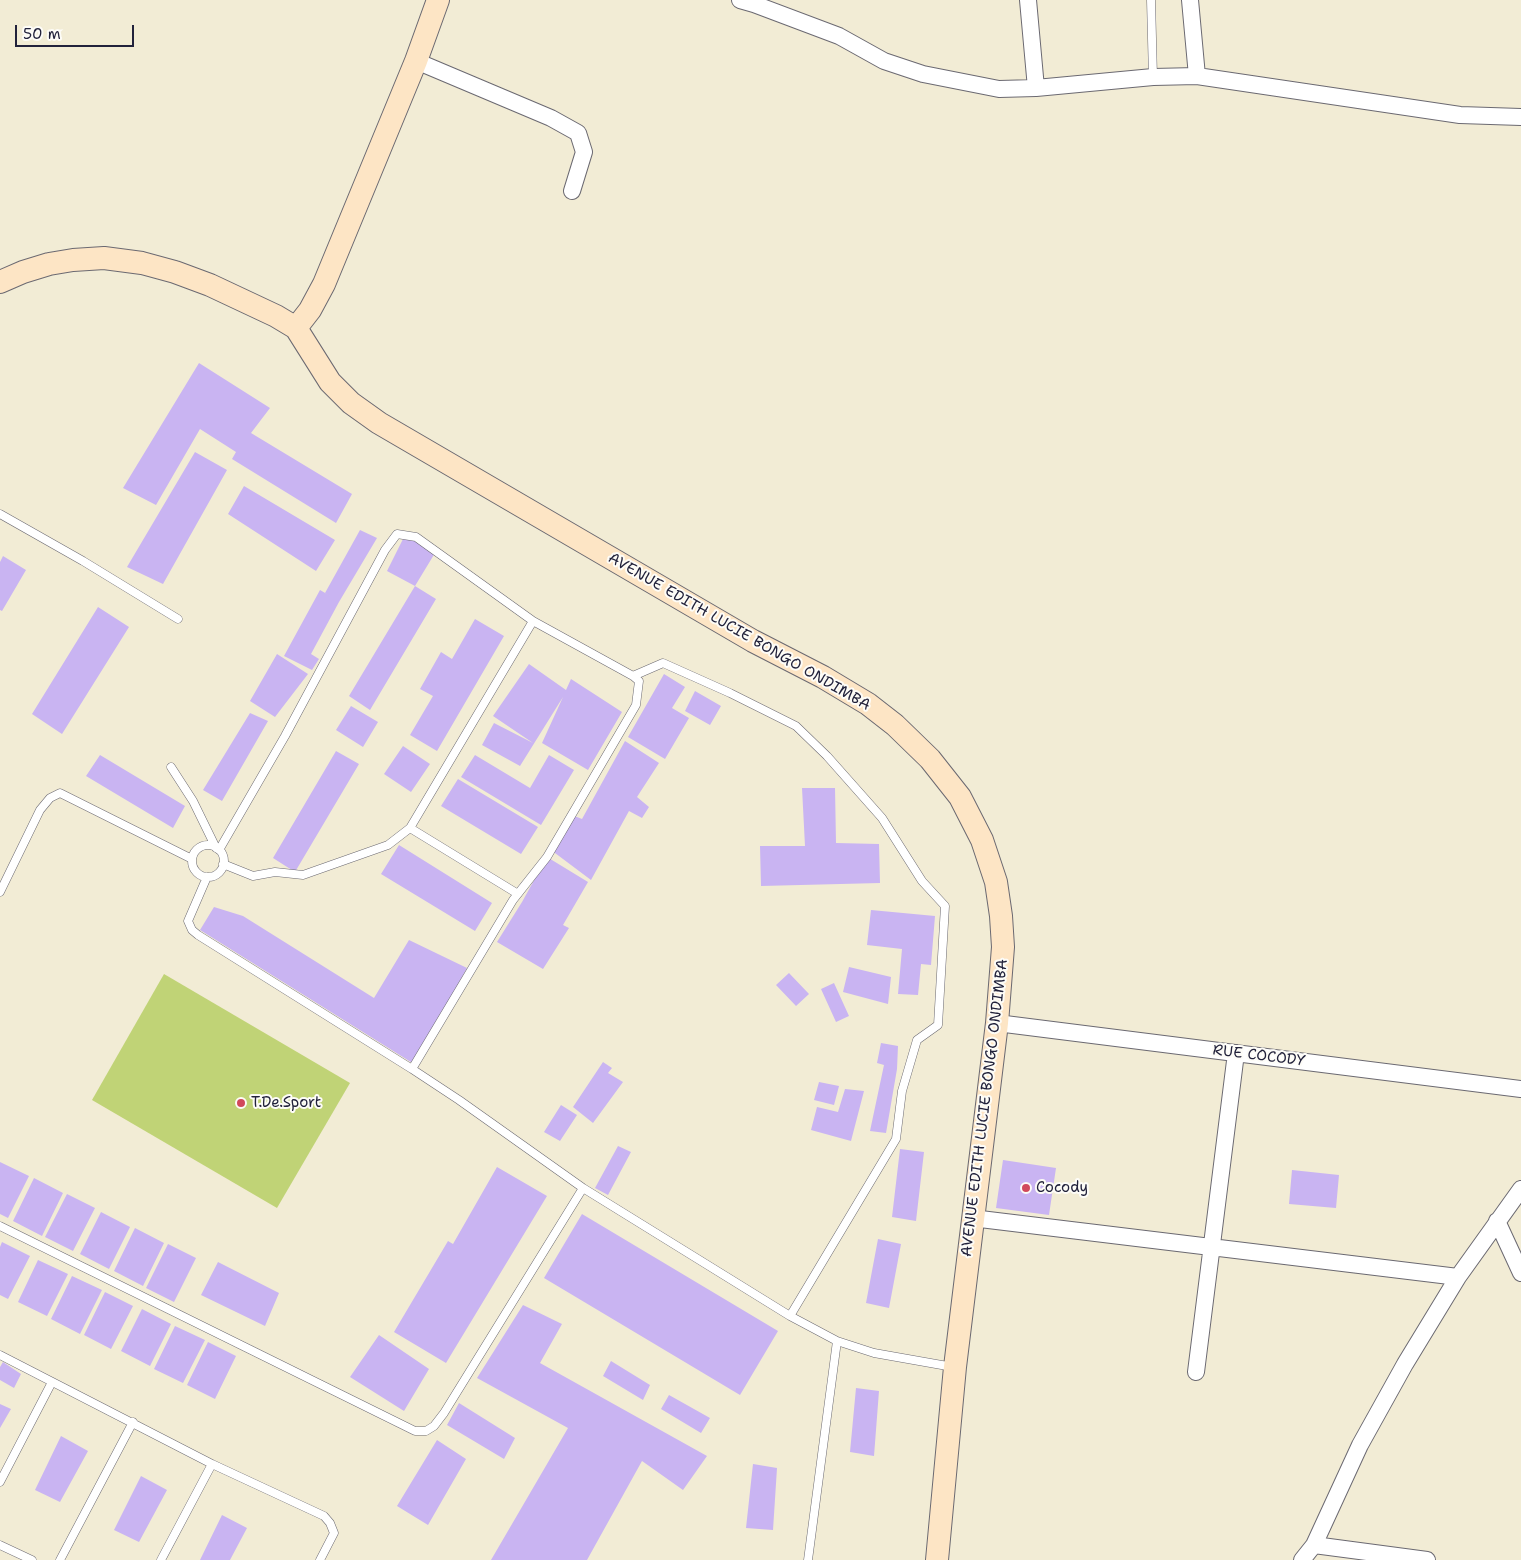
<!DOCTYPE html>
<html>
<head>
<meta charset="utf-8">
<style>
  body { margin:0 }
  #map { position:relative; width:1521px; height:1560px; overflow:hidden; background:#f2ecd5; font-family:"Shantell Sans",sans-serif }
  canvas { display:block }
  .scale { position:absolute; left:15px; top:25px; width:119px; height:22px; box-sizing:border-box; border:2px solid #22223b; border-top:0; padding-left:6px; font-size:15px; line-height:18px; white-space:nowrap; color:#22223b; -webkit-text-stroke:4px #fdfcf7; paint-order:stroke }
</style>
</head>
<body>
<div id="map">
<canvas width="1521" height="1560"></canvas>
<div class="scale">50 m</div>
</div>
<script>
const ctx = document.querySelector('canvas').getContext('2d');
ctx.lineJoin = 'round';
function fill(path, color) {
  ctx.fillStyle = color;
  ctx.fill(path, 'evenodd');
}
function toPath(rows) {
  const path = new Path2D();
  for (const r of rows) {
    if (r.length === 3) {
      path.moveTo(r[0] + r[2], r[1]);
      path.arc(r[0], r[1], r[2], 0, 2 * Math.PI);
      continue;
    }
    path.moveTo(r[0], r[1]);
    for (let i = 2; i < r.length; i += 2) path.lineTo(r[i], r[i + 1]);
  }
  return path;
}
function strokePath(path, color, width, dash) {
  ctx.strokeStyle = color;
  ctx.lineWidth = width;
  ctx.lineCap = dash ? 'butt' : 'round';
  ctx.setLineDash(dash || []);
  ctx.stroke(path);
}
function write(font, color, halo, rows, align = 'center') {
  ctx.font = font + ' "Shantell Sans",sans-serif';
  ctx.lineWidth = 4;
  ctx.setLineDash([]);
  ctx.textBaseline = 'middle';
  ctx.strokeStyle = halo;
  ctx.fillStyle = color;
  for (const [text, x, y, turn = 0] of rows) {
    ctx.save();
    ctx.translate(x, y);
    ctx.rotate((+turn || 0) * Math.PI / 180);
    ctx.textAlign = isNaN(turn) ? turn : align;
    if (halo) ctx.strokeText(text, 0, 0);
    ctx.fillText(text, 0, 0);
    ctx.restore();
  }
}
fill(toPath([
  [164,974,350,1083,277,1208,92,1100]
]), '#c0d376');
fill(toPath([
  [199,363,270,408,251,433,352,494,336,523,232,459,236,452,200,429,156,505,123,488],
  [195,452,227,470,163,584,127,567],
  [244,486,335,540,316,571,228,514],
  [360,530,377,538,339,602,311,654,319,659,312,670,284,656,320,590,332,597,325,593],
  [405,535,435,553,415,586,387,571],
  [3,556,26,570,2,611,0,610,0,562],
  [415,586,436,599,370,710,349,696],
  [98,607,129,627,62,734,32,714],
  [475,619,504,636,437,751,410,735,433,696,420,689,441,652,452,659],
  [277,654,308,674,275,717,250,701],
  [529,664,566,690,571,679,622,712,588,770,542,743,563,697,520,766,482,745,494,723,533,743,493,716],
  [664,674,685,687,672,708,689,718,665,759,628,737],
  [695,691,721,706,710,725,685,711],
  [351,706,378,722,363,747,336,730],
  [250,713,268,721,222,801,203,790],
  [625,741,659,763,637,797,649,807,642,818,629,811,591,880,551,850,572,815,582,819],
  [403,746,430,764,411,792,384,774],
  [336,751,359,764,295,872,273,858],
  [100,755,185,806,173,828,86,776],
  [475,755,530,788,549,755,574,770,541,825,461,777],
  [458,779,538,827,521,854,441,806],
  [802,788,835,788,836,843,879,844,880,883,761,886,760,846,805,846],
  [399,845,492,903,475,931,381,874],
  [547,857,588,882,563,925,569,928,543,969,497,942,522,902],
  [214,907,243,916,374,998,409,940,467,968,414,1064,200,930],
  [871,910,935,916,931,965,921,964,918,995,898,994,902,949,867,945],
  [849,967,891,977,888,1004,843,992],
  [789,973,809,994,796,1006,776,985],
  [834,983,849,1016,836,1022,821,989],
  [881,1043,898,1046,897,1069,886,1133,870,1131,884,1065,877,1063],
  [603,1062,612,1068,608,1073,623,1082,593,1123,573,1107],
  [819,1082,839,1086,834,1105,814,1100],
  [845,1089,864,1091,851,1141,811,1130,817,1107,838,1112],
  [561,1105,577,1115,560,1141,544,1132],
  [618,1146,631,1152,608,1195,595,1188],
  [900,1149,924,1152,916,1221,892,1217],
  [1003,1160,1056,1168,1049,1215,996,1208],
  [0,1162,29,1176,8,1218,0,1214],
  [497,1167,547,1196,446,1363,394,1332,448,1241,453,1244],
  [1292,1170,1339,1175,1336,1208,1289,1204],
  [34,1178,63,1193,42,1236,13,1221],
  [67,1194,95,1208,73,1251,45,1237],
  [101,1212,130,1227,109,1269,80,1254],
  [582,1214,778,1331,740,1395,544,1278],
  [135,1228,164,1243,143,1286,114,1271],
  [878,1239,901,1244,889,1308,866,1303],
  [2,1242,30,1256,8,1299,0,1295,0,1247],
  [168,1244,196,1258,174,1302,146,1288],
  [38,1260,68,1274,47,1316,18,1302],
  [218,1262,279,1293,265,1326,201,1295],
  [72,1276,102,1290,80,1334,51,1319],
  [105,1292,133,1306,111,1349,84,1335],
  [523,1305,562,1324,540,1363,707,1456,683,1490,642,1461,587,1560,491,1560,568,1428,477,1378],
  [142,1309,171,1324,150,1366,121,1351],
  [175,1326,205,1340,183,1383,154,1369],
  [379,1335,429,1369,404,1411,350,1377],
  [208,1342,236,1356,215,1399,187,1385],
  [611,1361,650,1385,643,1400,603,1376],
  [3,1362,21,1374,14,1388,0,1380,0,1367],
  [856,1388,879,1391,874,1456,850,1452],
  [669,1395,710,1418,701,1433,661,1409],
  [459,1403,515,1438,504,1459,447,1425],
  [0,1404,11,1409,0,1428],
  [61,1436,88,1451,60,1502,35,1490],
  [437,1440,466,1459,428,1525,397,1506],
  [753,1464,777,1468,773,1530,746,1528],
  [141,1476,167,1490,139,1542,114,1530],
  [222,1515,247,1528,230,1560,200,1560]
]), '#c9b4f2');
const lane = toPath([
  [1151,0,1153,77],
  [0,514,83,561,178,619],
  [633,676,663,663,730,693,796,726,827,756,882,818,922,881,945,906,938,1025,917,1040,902,1091,896,1139,790,1316],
  [171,767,193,801,216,848],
  [410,828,533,621],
  [208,861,16],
  [219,850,285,736,385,550,397,534,416,537,533,621,633,676,639,681,636,705,547,857,513,900,412,1069],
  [223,864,253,876,275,872,303,875,388,845,410,828,518,894],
  [207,877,188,921,192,930,198,935,412,1069,459,1100,583,1188,790,1316,837,1341,874,1353,953,1367],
  [0,892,40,810,50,798,60,793,192,859],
  [0,1226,415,1431,426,1431,434,1426,444,1413,583,1188],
  [0,1355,212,1464,324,1516,330,1523,334,1533,320,1560],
  [0,1482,52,1382],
  [0,1545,32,1560],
  [60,1560,133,1422],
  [161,1560,212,1464],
  [808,1560,837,1341]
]);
const street = toPath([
  [740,0,754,4,839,36,884,61,923,74,999,89,1036,88,1153,77,1197,76,1460,115,1521,117],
  [1028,0,1036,88],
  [1190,0,1197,76],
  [416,61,551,118,578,133,584,152,572,191],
  [997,1023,1521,1089],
  [972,1218,1458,1277],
  [1497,1221,1521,1273],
  [1196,1372,1236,1053],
  [1314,1545,1427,1560],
  [1302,1560,1314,1545,1360,1445,1405,1364,1458,1277,1521,1189]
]);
const secondary = toPath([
  [0,282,23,272,49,264,73,260,104,258,142,263,175,272,210,285,276,316,296,328],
  [296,328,330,382,351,403,379,423,753,641,823,677,868,704,895,725,930,759,960,797,982,840,996,882,1001,916,1003,947,997,1023,955,1367,937,1560],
  [296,328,310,310,324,284,416,61,438,0]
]);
strokePath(lane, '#6b6971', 9);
strokePath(street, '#6b6971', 18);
strokePath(secondary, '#6b6971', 24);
strokePath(lane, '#fff', 8);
strokePath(street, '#fff', 16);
strokePath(secondary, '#fde5c5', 22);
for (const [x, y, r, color] of [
  [241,1103,5,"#d1495b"],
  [1026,1188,5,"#d1495b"]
]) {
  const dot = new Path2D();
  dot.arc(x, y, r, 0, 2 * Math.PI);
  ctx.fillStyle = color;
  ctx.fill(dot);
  strokePath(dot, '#fdfcf7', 2);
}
write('15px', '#22223b', '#fdfcf7', [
  ["AVENUE EDITH LUCIE BONGO ONDIMBA",739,632,30],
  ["RUE COCODY",1259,1056,7],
  ["AVENUE EDITH LUCIE BONGO ONDIMBA",985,1108,-83]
]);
write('15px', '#22223b', '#fdfcf7', [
  ["T.De.Sport",251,1103],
  ["Cocody",1036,1188]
], 'left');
</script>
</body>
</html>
